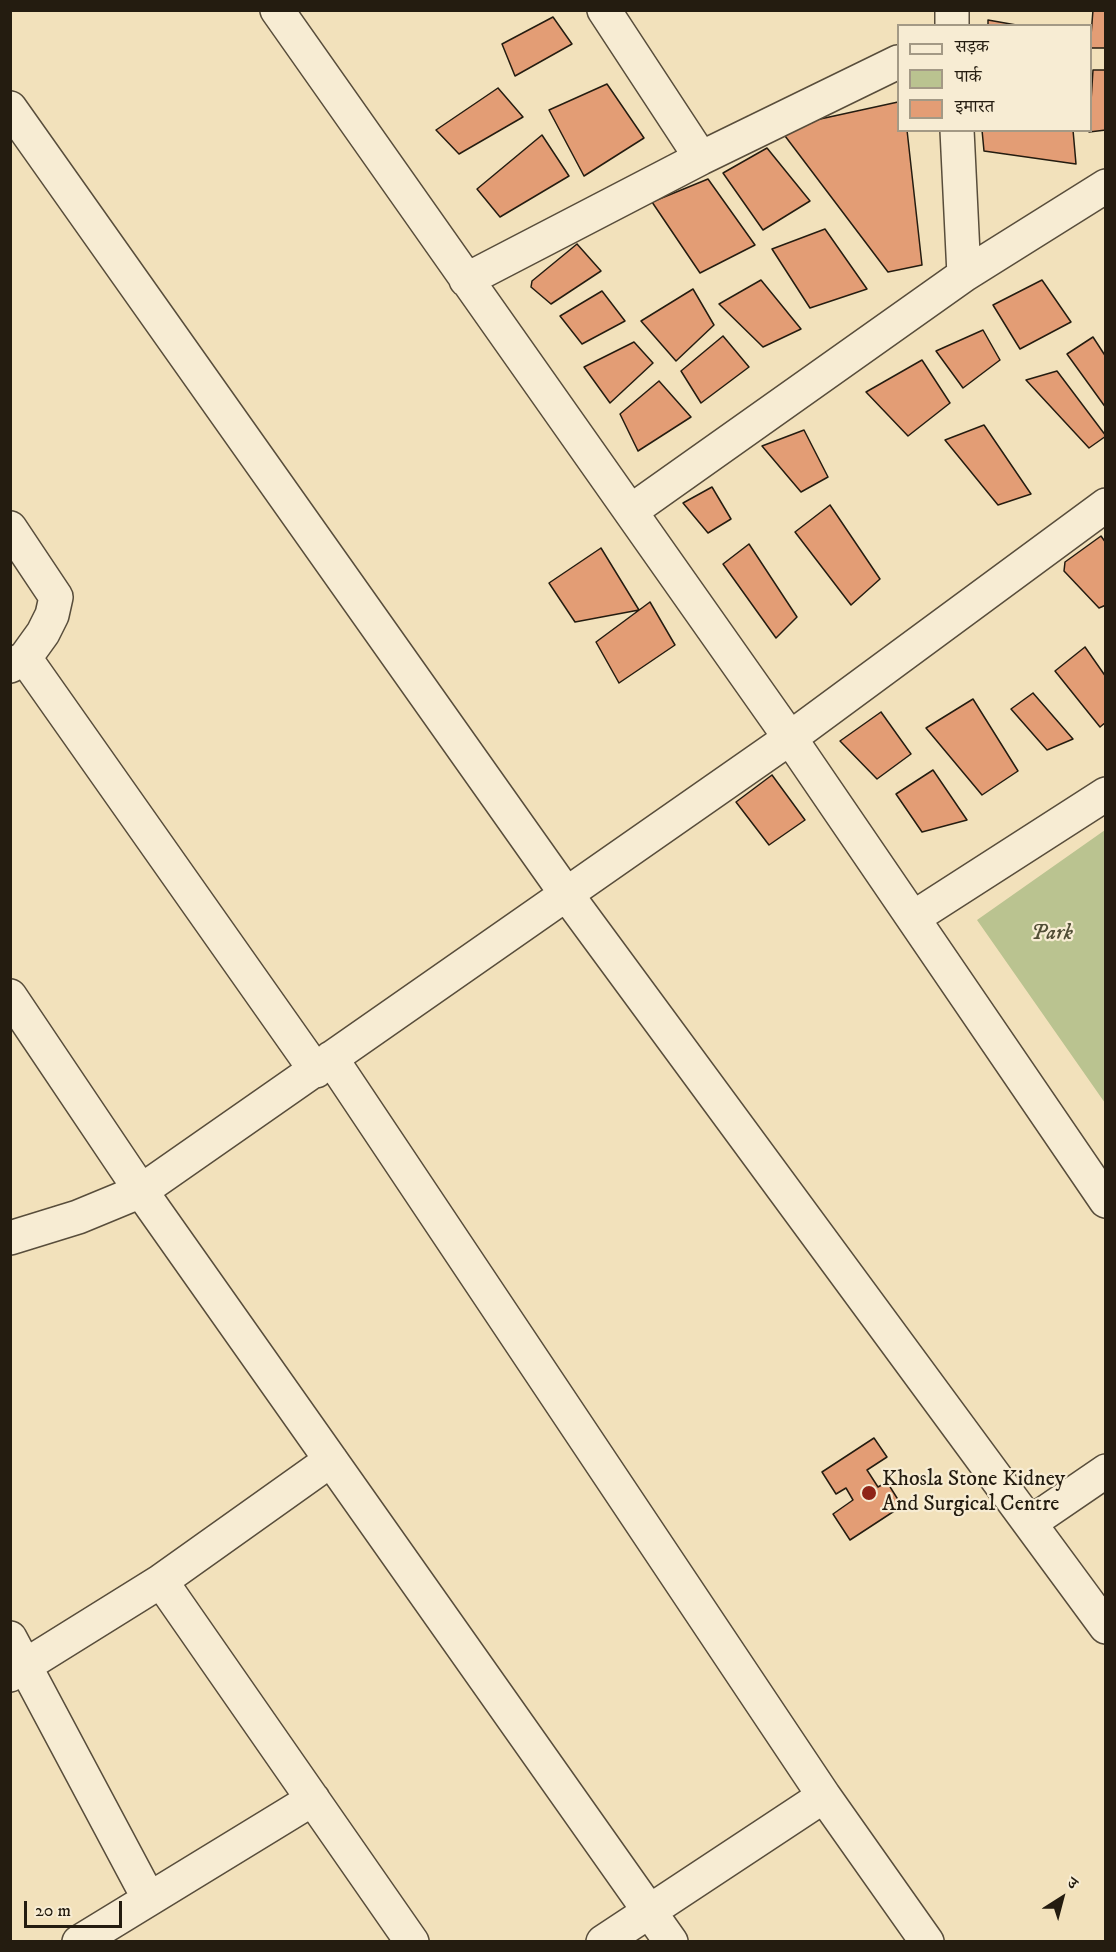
<!DOCTYPE html>
<html>
<head>
<meta charset="utf-8">
<style>
  body { margin:0 }
  #map { position:relative; width:1116px; height:1952px; overflow:hidden; background:#f2e1bb; font-family:"IM FELL DW Pica","Noto Serif Devanagari",serif }
  canvas { display:block }
  .frame { position:absolute; inset:0; border:12px solid #241c10; pointer-events:none }
  .legend { position:absolute; left:897px; top:24px; width:195px; height:108px; box-sizing:border-box; background:#f7ecd3; border:2px solid #a39985; margin:0; padding:8px 10px; list-style:none; font-size:18px; color:#241c10 }
  .legend li { display:flex; align-items:center; gap:12px; height:30px }
  .legend b { width:30px; border:2px solid #a39985 }
  .north { position:absolute; left:1032px; top:1868px; width:60px; height:60px; -webkit-text-stroke:4px #f7ecd3; paint-order:stroke; rotate:36deg; font-size:16px; font-weight:700; line-height:24px; text-align:center; color:#241c10 }
  .north::after { content:''; display:block; margin:auto; width:21px; height:27px; background:#241c10; clip-path:polygon(50% 0,100% 100%,50% 72%,0 100%) }
  .scale { position:absolute; left:24px; top:1901px; width:98px; height:27px; box-sizing:border-box; border:3px solid #241c10; border-top:0; padding-left:8px; font-size:18px; line-height:21px; white-space:nowrap; color:#241c10; -webkit-text-stroke:4px #f7ecd3; paint-order:stroke }
</style>
</head>
<body>
<div id="map">
<canvas width="1116" height="1952"></canvas>
<div class="frame"></div>
<ul class="legend">
<li><b style="height:8px;background:#f7ecd3"></b>सड़क</li>
<li><b style="height:16px;background:#bac390"></b>पार्क</li>
<li><b style="height:16px;background:#e39d75"></b>इमारत</li>
</ul>
<div class="north">उ</div>
<div class="scale">20 m</div>
</div>
<script>
const ctx = document.querySelector('canvas').getContext('2d');
ctx.lineJoin = 'round';
function fill(path, color) {
  ctx.fillStyle = color;
  ctx.fill(path, 'evenodd');
}
function toPath(rows) {
  const path = new Path2D();
  for (const r of rows) {
    path.moveTo(r[0], r[1]);
    for (let i = 2; i < r.length; i += 2) path.lineTo(r[i], r[i + 1]);
  }
  return path;
}
function strokePath(path, color, width, dash) {
  ctx.strokeStyle = color;
  ctx.lineWidth = width;
  ctx.lineCap = dash ? 'butt' : 'round';
  ctx.setLineDash(dash || []);
  ctx.stroke(path);
}
function write(font, color, halo, rows, align = 'center') {
  ctx.font = font + ' "IM FELL DW Pica",serif';
  ctx.lineWidth = 4.5;
  ctx.setLineDash([]);
  ctx.textBaseline = 'middle';
  ctx.strokeStyle = halo;
  ctx.fillStyle = color;
  for (const [text, x, y, turn = 0] of rows) {
    ctx.save();
    ctx.translate(x, y);
    ctx.rotate((+turn || 0) * Math.PI / 180);
    ctx.textAlign = isNaN(turn) ? turn : align;
    if (halo) ctx.strokeText(text, 0, 0);
    ctx.fillText(text, 0, 0);
    ctx.restore();
  }
}
fill(toPath([
  [1105,830,1105,829,1105,1103,977,920]
]), '#bac390');
const building = toPath([
  [1093,10,1106,10,1106,48,1090,48,1093,10],
  [553,17,572,44,515,76,502,44,553,17],
  [988,20,1022,26,988,26,988,20],
  [1093,70,1106,70,1106,130,1089,132,1093,70],
  [607,84,644,138,584,176,549,110,607,84],
  [498,88,523,117,459,154,436,130,498,88],
  [898,102,898,130,907,130,922,265,888,272,779,128,898,102],
  [982,130,1073,130,1076,164,984,151,982,130],
  [542,135,569,176,500,217,477,189,542,135],
  [767,148,810,201,763,230,723,173,767,148],
  [708,179,755,245,700,273,652,202,708,179],
  [825,229,867,289,810,308,772,249,825,229],
  [577,244,601,271,551,304,531,287,532,281,577,244],
  [761,280,801,329,763,347,719,304,761,280],
  [1042,280,1071,322,1020,349,993,305,1042,280],
  [693,289,714,325,676,361,641,321,693,289],
  [602,291,625,321,582,344,560,316,602,291],
  [983,330,1000,360,963,388,936,351,983,330],
  [723,336,749,367,701,403,681,371,723,336],
  [1093,337,1106,357,1106,408,1067,354,1093,337],
  [634,342,653,363,610,403,584,367,634,342],
  [922,360,950,403,908,436,866,392,922,360],
  [1057,371,1106,436,1089,448,1026,380,1057,371],
  [659,381,691,417,638,451,620,414,659,381],
  [984,425,1031,494,998,505,945,440,984,425],
  [804,430,828,477,801,492,762,446,804,430],
  [712,487,731,519,708,533,683,503,712,487],
  [830,505,880,579,851,605,795,532,830,505],
  [1101,536,1106,543,1106,605,1099,608,1064,571,1065,562,1101,536],
  [749,544,797,617,776,638,723,564,749,544],
  [601,548,639,610,575,622,549,583,601,548],
  [650,602,675,645,619,683,596,642,650,602],
  [1085,647,1106,677,1106,722,1100,727,1055,671,1085,647],
  [1033,693,1073,739,1047,750,1011,709,1033,693],
  [973,699,1018,771,982,795,926,728,973,699],
  [881,712,911,754,877,779,840,741,881,712],
  [933,770,967,820,922,832,896,794,933,770],
  [772,775,805,820,769,845,736,802,772,775],
  [874,1438,887,1457,867,1470,878,1487,887,1482,902,1506,850,1540,833,1514,853,1500,846,1488,836,1494,822,1472,874,1438]
]);
fill(building, '#e39d75');
strokePath(building, '#241c10', 1.5);
const minor = toPath([
  [277,10,790,738,1106,1201],
  [604,10,701,158],
  [952,26,952,10],
  [10,108,567,895,1106,1627],
  [964,275,1106,186],
  [466,280,701,158,898,62],
  [631,511,964,275,957,130],
  [10,528,56,597,52,615,43,633,25,658,10,666],
  [25,658,316,1071],
  [913,918,1106,794],
  [10,996,141,1191,671,1942],
  [331,1058,824,1796,927,1942],
  [10,1238,78,1217,141,1191,790,738,1106,505],
  [1030,1523,1106,1471],
  [161,1581,331,1460],
  [10,1638,149,1899],
  [10,1675,161,1581,412,1942],
  [79,1942,313,1799],
  [603,1942,824,1796]
]);
strokePath(minor, '#584d3b', 36);
strokePath(minor, '#f7ecd3', 33);
for (const [x, y, r, color] of [
  [869,1493,8,"#8f2418"]
]) {
  const dot = new Path2D();
  dot.arc(x, y, r, 0, 2 * Math.PI);
  ctx.fillStyle = color;
  ctx.fill(dot);
  strokePath(dot, '#f7ecd3', 2);
}
write('italic 22px', '#514e36', '#f7ecd3', [
  ["Park",1052,934]
]);
write('22px', '#241c10', '#f7ecd3', [
  ["Khosla Stone Kidney",882,1480],
  ["And Surgical Centre",882,1505]
], 'left');
</script>
</body>
</html>
